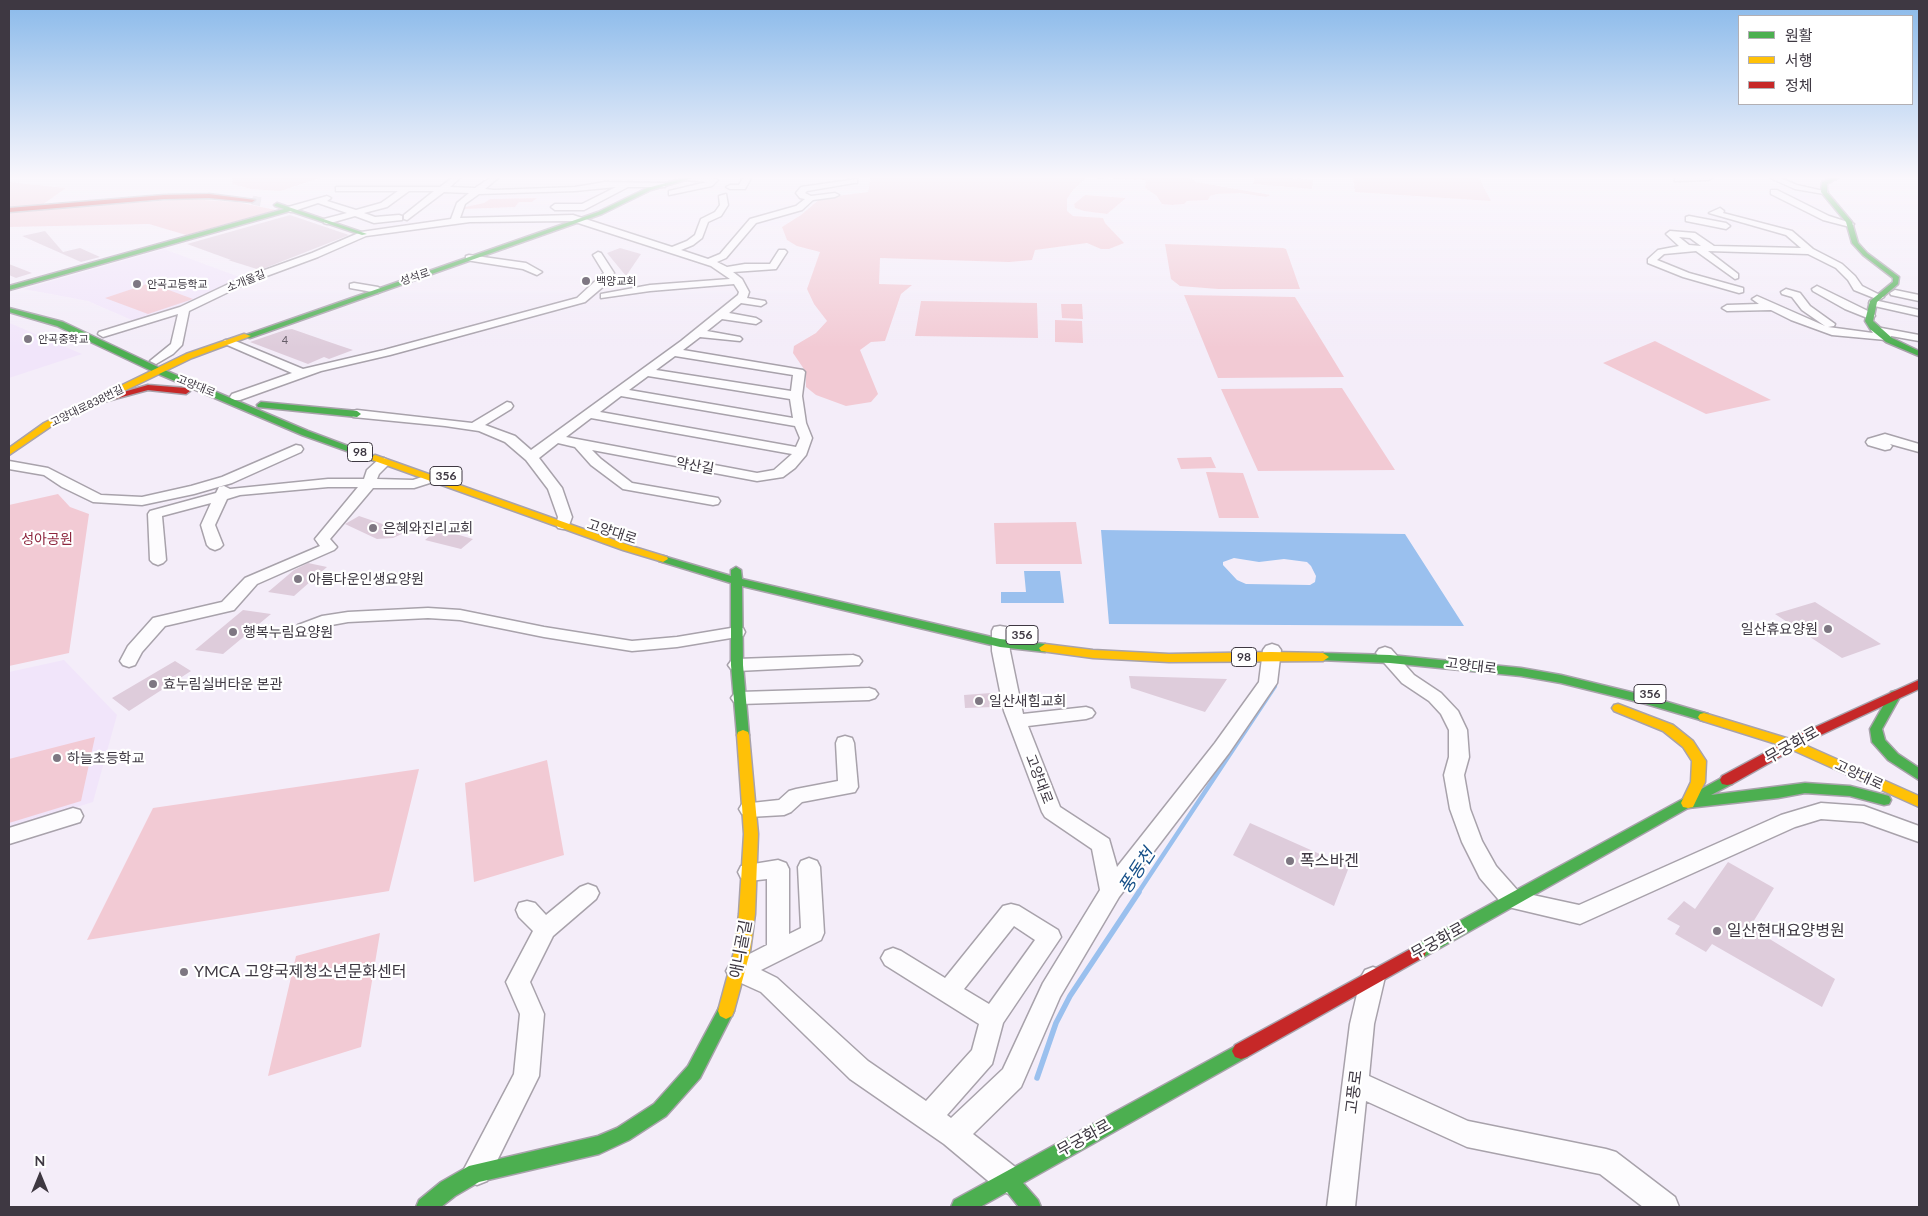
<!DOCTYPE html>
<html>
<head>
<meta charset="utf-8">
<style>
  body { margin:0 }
  #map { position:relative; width:1928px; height:1216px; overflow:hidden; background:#f4edf9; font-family:Lato,"Noto Sans KR",sans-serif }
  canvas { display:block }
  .frame { position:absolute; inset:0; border:10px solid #3e3842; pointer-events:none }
  .legend { position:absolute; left:1738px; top:15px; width:175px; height:90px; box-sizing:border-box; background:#fff; border:1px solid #b2afb3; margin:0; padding:6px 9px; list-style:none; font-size:15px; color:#3e3842 }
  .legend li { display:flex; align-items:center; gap:10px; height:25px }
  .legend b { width:25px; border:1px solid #b2afb3 }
  .north { position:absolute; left:15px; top:1151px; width:50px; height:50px; -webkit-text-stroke:4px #fff; paint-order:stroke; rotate:0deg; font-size:14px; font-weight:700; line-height:20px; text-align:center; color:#3e3842 }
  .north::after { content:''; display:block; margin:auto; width:18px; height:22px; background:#3e3842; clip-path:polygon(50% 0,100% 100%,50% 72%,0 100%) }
</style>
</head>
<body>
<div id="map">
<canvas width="1928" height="1216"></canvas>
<div class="frame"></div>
<ul class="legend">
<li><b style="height:6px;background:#4caf50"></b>원활</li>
<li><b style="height:6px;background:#ffc107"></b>서행</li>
<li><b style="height:6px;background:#c62828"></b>정체</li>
</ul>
<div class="north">N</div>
</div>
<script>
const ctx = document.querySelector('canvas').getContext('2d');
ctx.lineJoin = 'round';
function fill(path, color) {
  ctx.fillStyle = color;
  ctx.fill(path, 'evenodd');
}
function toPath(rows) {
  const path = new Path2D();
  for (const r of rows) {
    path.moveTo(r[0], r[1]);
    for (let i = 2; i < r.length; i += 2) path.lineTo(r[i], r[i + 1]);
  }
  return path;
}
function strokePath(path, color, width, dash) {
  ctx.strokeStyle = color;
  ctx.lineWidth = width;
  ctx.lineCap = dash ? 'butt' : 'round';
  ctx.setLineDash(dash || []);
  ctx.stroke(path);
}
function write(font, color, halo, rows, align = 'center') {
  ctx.font = font + ' Lato,"Noto Sans KR",sans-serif';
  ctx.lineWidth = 4.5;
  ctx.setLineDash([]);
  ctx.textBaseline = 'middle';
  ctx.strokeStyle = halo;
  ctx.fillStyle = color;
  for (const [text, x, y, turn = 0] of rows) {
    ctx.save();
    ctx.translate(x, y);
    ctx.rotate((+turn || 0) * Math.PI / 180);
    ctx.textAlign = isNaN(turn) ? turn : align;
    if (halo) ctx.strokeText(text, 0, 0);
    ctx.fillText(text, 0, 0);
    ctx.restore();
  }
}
fill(toPath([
  [164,249,242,278,182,306,134,321,88,301,24,289],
  [9,323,12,324,82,354,9,378],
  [64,660,117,715,93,802,9,828,9,672]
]), '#f1e5fa');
fill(toPath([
  [233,178,320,178,280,191,251,189,232,184],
  [871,178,1086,178,1073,190,1067,199,1067,211,1073,216,1103,218,1105,223,1124,243,1109,249,1101,249,1087,243,1035,250,1032,260,1009,262,880,258,879,284,912,285,901,294,885,341,871,342,860,350,878,394,871,402,846,406,816,395,806,387,806,372,793,353,794,346,816,333,827,321,814,304,807,289,820,252,797,246,787,240,782,227,801,215,821,198,868,192],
  [1096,178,1190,178,1196,182,1271,195,1266,197,1240,193,1217,194,1210,196,1208,200,1187,201,1184,204,1172,205,1162,204,1156,195,1145,188,1146,180],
  [1255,178,1289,178,1313,180,1312,189,1253,184],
  [1353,178,1479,178,1491,201,1355,192],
  [9,182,66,188,42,205,9,207],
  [1085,195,1126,198,1107,214,1084,211,1075,208,1074,204],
  [537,198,532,202,519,202,515,207,463,209,465,207,484,203,490,199],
  [187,199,237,202,276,210,186,235,149,224,9,227,9,212],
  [1165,244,1283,248,1286,249,1300,289,1218,289,1180,286,1171,279],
  [150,283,193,299,148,314,105,298],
  [1184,295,1295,297,1344,377,1218,378],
  [921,301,1037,303,1038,338,915,336],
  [1061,304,1082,304,1083,319,1062,318],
  [1055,320,1082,321,1083,343,1055,342],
  [1655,341,1771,400,1706,414,1603,363],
  [1342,388,1395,470,1258,471,1221,389],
  [1211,457,1216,468,1181,469,1177,458],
  [1206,472,1243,473,1259,518,1219,518],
  [58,494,70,507,89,514,69,653,9,666,9,505],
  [1076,522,1082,564,996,564,994,523],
  [95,737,81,801,9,823,9,759],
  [547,760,564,855,474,882,465,783],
  [419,769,389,891,87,940,153,808],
  [380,933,361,1047,268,1076,296,956]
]), '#f2cad4');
fill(toPath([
  [1101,530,1405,534,1464,626,1109,624],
  [1234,558,1259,562,1284,559,1307,562,1311,566,1316,576,1315,582,1310,585,1246,584,1237,580,1223,565,1223,562],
  [1024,571,1060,571,1064,603,1001,603,1001,592,1026,592]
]), '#9ac0ee');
strokePath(toPath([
  [1138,893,1275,686]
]), '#9ac0ee', 4.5);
strokePath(toPath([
  [1037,1078,1056,1023,1070,996,1139,892]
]), '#9ac0ee', 5.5);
fill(toPath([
  [290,215,349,235,260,270,228,260,231,260,187,244],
  [45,231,63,252,80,248,100,257,81,262,22,236],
  [620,248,641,254,626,276,607,253],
  [9,264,32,273,16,278,9,275],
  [292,329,338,345,353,350,329,359,324,357,308,364,250,342,285,330],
  [359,516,406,532,393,538,377,539,345,524],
  [438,529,473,539,461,549,425,540],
  [308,563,327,567,294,596,268,592,294,570],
  [1815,602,1881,644,1842,658,1775,614],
  [243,610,271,614,223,654,195,650],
  [175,661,191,671,129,711,112,698],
  [1129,676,1227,679,1205,712,1131,688],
  [991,693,994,707,965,708,964,695],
  [1250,823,1349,867,1334,906,1233,855],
  [1728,862,1774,888,1750,927,1835,979,1822,1007,1712,944,1706,952,1675,934,1680,926,1667,919,1684,901,1695,909]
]), '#deccdb');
strokePath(toPath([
  [252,200,262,202]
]), '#d0c9d4', 9, [9, 4.5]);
const street = toPath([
  [452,178,460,178,450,187,475,188,490,178,498,178,485,189,494,190,575,187,605,182,665,183,665,187,628,187,584,210,555,210,551,207,555,204,582,204,616,187,575,191,479,194,465,204,460,218,573,215,672,247,687,241,695,235,701,219,715,212,720,205,719,196,726,194,728,205,721,216,708,222,702,238,693,245,681,250,708,259,720,254,750,219,796,206,805,199,800,198,796,193,801,187,857,179,857,183,854,183,807,191,805,193,811,196,835,193,839,195,835,197,813,200,802,210,756,223,726,258,717,262,727,267,745,264,770,264,779,250,785,250,787,252,776,269,733,272,742,279,749,292,747,298,765,301,766,303,761,306,741,303,729,313,756,318,761,321,756,324,722,319,707,331,740,337,742,339,740,341,700,337,683,350,803,370,805,372,802,396,806,423,812,438,806,455,795,468,783,477,757,481,592,450,601,459,632,483,718,498,720,501,718,504,713,505,623,489,591,465,575,447,558,443,539,458,562,488,572,517,568,528,563,529,558,528,556,525,558,517,548,489,526,460,505,442,479,431,445,426,353,417,351,414,353,411,357,410,472,423,507,402,511,403,513,406,511,409,485,425,515,436,531,450,681,341,738,295,739,292,734,284,650,291,601,298,601,294,650,285,730,279,711,266,572,221,470,222,366,236,318,257,245,284,189,311,182,345,173,354,156,364,150,361,171,344,178,314,103,337,98,334,99,332,180,307,237,280,312,253,361,232,451,219,457,203,469,193,444,192,407,220,404,219,404,215,434,191,409,191,387,207,364,213,375,217,399,215,402,216,402,220,374,223,355,216,327,224,324,223,324,219,347,213,318,203,291,212,288,211,288,207,327,196,331,198,327,201,356,210,381,203,398,191,336,191,336,187,440,187,452,178],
  [675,356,793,375,791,391,656,370,675,356],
  [648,376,790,399,793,418,629,390,648,376],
  [621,396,795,426,800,438,796,447,600,412,621,396],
  [591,418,792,454,774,470,757,473,566,437,591,418],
  [682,178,713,178,718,180,712,186,669,195,669,191,707,182,686,180,682,178],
  [743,178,751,178,745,189,730,189,726,187,730,185,739,185,743,178],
  [1675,178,1712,178,1708,180,1678,181,1675,181,1675,178],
  [1770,178,1780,178,1797,185,1828,192,1824,194,1795,189,1770,178],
  [1771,190,1777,190,1829,216,1854,224,1850,227,1823,220,1771,194,1771,190],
  [1720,208,1724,211,1723,213,1792,231,1813,249,1842,264,1855,276,1862,286,1884,297,1879,300,1854,290,1848,280,1836,268,1808,254,1708,251,1738,274,1738,278,1735,279,1696,251,1664,254,1657,260,1689,273,1743,288,1743,292,1739,293,1683,277,1648,263,1648,259,1658,250,1679,246,1666,234,1670,231,1695,233,1714,246,1801,248,1786,235,1709,213,1720,208],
  [1679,237,1690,238,1701,246,1689,245,1679,237],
  [1689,216,1726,223,1730,226,1726,229,1686,221,1686,217,1689,216],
  [598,252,601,253,614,273,605,285,585,302,390,355,321,371,240,400,232,400,230,397,232,394,292,373,225,344,223,342,225,340,233,340,303,369,384,350,577,298,604,273,593,255,598,252],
  [469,255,526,263,542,272,537,275,523,269,466,260,466,256,469,255],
  [354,283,378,287,383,290,378,293,350,288,350,284,354,283],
  [1817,286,1874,314,1875,316,1870,319,1845,309,1813,291,1812,289,1817,286],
  [1786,289,1800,293,1810,306,1835,324,1834,326,1828,327,1873,333,1871,330,1876,327,1919,335,1919,341,1891,336,1890,339,1886,340,1832,335,1791,320,1771,310,1727,311,1722,308,1727,305,1759,304,1752,299,1757,296,1825,326,1802,310,1792,297,1782,294,1781,292,1786,289],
  [1895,290,1919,295,1919,301,1891,295,1890,293,1895,290],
  [1874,300,1919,310,1919,316,1870,305,1869,303,1870,301,1874,300],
  [1885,434,1919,444,1919,452,1890,444,1892,446,1890,449,1885,450,1868,445,1866,442,1868,439,1885,434],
  [296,445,301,446,303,449,301,452,232,483,194,494,142,505,93,502,62,487,44,475,9,469,9,461,48,468,101,495,142,497,191,486,222,477,296,445],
  [384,458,391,462,379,474,377,479,413,480,431,474,438,478,436,481,414,488,373,488,330,539,337,547,334,550,257,584,234,610,165,626,142,652,135,665,129,667,123,665,120,661,128,646,153,618,222,602,245,578,320,546,315,539,358,487,328,487,240,495,227,499,215,525,223,545,220,548,215,550,210,548,207,545,201,525,211,503,162,516,166,560,163,563,158,565,153,563,150,560,148,514,150,511,216,493,219,487,224,486,230,489,328,479,364,479,367,470,379,459,384,458],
  [428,608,460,610,544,627,632,641,677,637,737,627,743,628,745,632,743,636,677,647,632,651,544,637,460,620,428,618,348,622,326,626,304,634,298,633,296,629,298,625,322,616,348,612,428,608],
  [1000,626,1006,627,1008,631,1010,651,1023,714,1086,707,1092,709,1095,713,1092,717,1086,719,1028,726,1060,807,1109,839,1117,867,1215,743,1259,682,1263,650,1266,646,1272,644,1278,646,1281,650,1277,683,1229,753,1119,897,1060,997,1021,1087,973,1134,1019,1170,1023,1180,1019,1190,1009,1194,999,1190,944,1144,850,1079,761,992,730,978,726,971,730,964,767,945,767,879,749,881,741,878,738,872,741,866,778,860,786,863,789,869,789,934,801,928,798,867,801,861,809,858,817,861,820,867,824,933,821,940,761,970,777,978,868,1061,926,1101,972,1050,979,1024,885,965,881,958,885,951,893,948,901,951,945,978,1003,906,1011,904,1019,906,1058,930,1061,937,1003,1023,992,1064,947,1115,951,1118,1003,1069,1043,983,1100,890,1092,849,1045,817,1042,812,1004,711,992,651,992,631,994,627,1000,626],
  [1014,926,1035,940,989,1004,964,989,1014,926],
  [1385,647,1391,649,1414,675,1441,693,1458,711,1467,730,1469,757,1464,775,1470,809,1482,841,1496,866,1519,892,1579,905,1781,815,1821,803,1864,806,1919,826,1919,842,1863,822,1821,819,1795,827,1580,924,1504,906,1480,878,1462,842,1450,809,1444,775,1449,757,1449,730,1441,714,1429,701,1402,683,1379,657,1376,653,1379,649,1385,647],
  [853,655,859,657,862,661,859,665,737,671,731,669,728,665,731,661,737,659,853,655],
  [869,688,875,690,878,694,875,698,869,700,740,704,734,702,731,698,734,694,740,692,869,688],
  [845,736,852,738,854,743,858,787,855,792,802,802,791,812,784,815,749,817,742,814,739,809,742,804,779,800,789,791,796,789,838,781,836,743,838,738,845,736],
  [73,808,80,810,83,816,80,822,9,844,9,828,73,808],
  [588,884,596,887,599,893,596,899,553,936,530,982,544,1014,539,1076,487,1181,477,1185,467,1181,463,1171,514,1074,520,1014,506,982,533,931,519,917,516,910,519,903,527,901,535,903,546,915,580,887,588,884],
  [1373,967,1381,970,1385,977,1374,1024,1369,1076,1468,1121,1606,1149,1616,1152,1675,1197,1679,1207,1643,1207,1600,1174,1467,1147,1366,1101,1355,1207,1327,1207,1350,1024,1361,977,1365,970,1373,967]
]);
const fast = toPath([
  [685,178,693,178,651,190,602,214,250,338,243,336,598,212,647,188,685,178],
  [1832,178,1838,178,1827,184,1827,192,1852,222,1858,243,1867,253,1899,277,1898,284,1877,302,1873,321,1892,338,1919,351,1919,356,1886,342,1870,329,1865,321,1870,301,1893,282,1893,278,1863,255,1852,243,1846,222,1821,192,1822,182,1832,178],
  [277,203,367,234,362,235,290,211,9,290,9,286,284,209,275,206,274,205,277,203],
  [9,308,63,322,162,369,308,431,380,458,375,461,372,460,302,435,156,373,57,326,9,312,9,308],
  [261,402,357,411,361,414,357,417,258,407,257,405,261,402],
  [663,556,731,576,731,570,736,567,741,570,742,579,1000,639,1045,644,1051,648,1045,652,1000,647,742,586,743,665,749,735,748,738,743,740,738,738,737,735,731,665,731,583,659,561,658,559,663,556],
  [1323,653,1390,655,1521,668,1561,675,1647,696,1708,714,1710,717,1708,720,1704,721,1646,704,1561,683,1521,676,1390,663,1319,660,1317,657,1319,654,1323,653],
  [1895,691,1899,692,1901,695,1882,729,1885,740,1898,754,1919,768,1919,780,1888,760,1872,742,1870,729,1891,692,1895,691],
  [1727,775,1732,776,1734,780,1732,784,1711,795,1805,783,1850,786,1889,796,1891,800,1889,804,1884,805,1850,796,1805,793,1778,798,1688,808,1424,957,1418,959,1412,957,1410,952,1412,947,1727,775],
  [726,1003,732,1006,734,1011,700,1078,666,1116,629,1140,599,1154,479,1182,455,1196,441,1207,416,1207,419,1200,441,1182,469,1166,598,1136,617,1128,654,1104,688,1066,720,1006,726,1003],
  [1241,1043,1247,1045,1250,1051,1247,1057,1023,1183,1038,1200,1041,1207,1019,1207,1007,1192,980,1207,951,1207,954,1200,1241,1043]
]);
const slow = toPath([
  [244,334,251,336,192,358,50,427,9,455,9,448,44,423,186,354,244,334],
  [375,455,631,546,667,557,668,559,663,562,623,550,372,460,370,458,375,455],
  [1045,644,1093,650,1169,654,1271,652,1323,653,1329,657,1323,661,1169,662,1093,658,1041,651,1039,648,1045,644],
  [1618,704,1673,725,1693,741,1706,761,1705,782,1693,807,1688,808,1683,807,1681,803,1691,782,1692,761,1683,747,1663,731,1614,711,1612,708,1614,705,1618,704],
  [1704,713,1796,741,1919,796,1919,807,1786,747,1700,720,1698,717,1700,714,1704,713],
  [743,730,748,732,749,735,758,834,755,914,750,952,734,1011,732,1016,726,1019,720,1016,718,1011,734,952,739,914,744,834,737,735,738,732,743,730]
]);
const jam = toPath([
  [209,194,255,200,252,202,209,198,164,199,9,212,9,208,164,195,209,194],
  [148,385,186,388,190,391,186,394,148,390,96,404,92,401,148,385],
  [1919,680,1919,689,1808,741,1732,784,1727,785,1722,784,1720,780,1722,776,1798,735,1919,680],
  [1418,945,1424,947,1426,952,1424,957,1247,1057,1241,1059,1235,1057,1232,1051,1235,1045,1418,945]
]);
strokePath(street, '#a8a2ab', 3);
strokePath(fast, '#a8a2ab', 3);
strokePath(slow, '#a8a2ab', 3);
strokePath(jam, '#a8a2ab', 3);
fill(street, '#fdfcfe');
fill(fast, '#4caf50');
fill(slow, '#ffc107');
fill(jam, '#c62828');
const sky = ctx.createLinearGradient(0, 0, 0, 348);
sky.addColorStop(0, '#89b9ea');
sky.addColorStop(0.51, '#faf7fc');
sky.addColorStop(1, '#faf7fc00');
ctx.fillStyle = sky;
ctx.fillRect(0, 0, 1928, 348);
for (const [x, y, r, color] of [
  [586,281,5,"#7e7782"],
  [137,284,5,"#7e7782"],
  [28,339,5,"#7e7782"],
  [373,528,5,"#7e7782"],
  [298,579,5,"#7e7782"],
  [1828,629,5,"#7e7782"],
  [233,632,5,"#7e7782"],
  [153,684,5,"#7e7782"],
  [979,701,5,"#7e7782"],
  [57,758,5,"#7e7782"],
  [1290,861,5,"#7e7782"],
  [1717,931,5,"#7e7782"],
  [184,972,5,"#7e7782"]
]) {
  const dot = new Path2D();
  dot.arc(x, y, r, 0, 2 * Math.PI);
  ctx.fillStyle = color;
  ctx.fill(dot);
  strokePath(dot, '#fff', 2);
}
write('11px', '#3e3842', '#fff', [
  ["성석로",415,277,-19],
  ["소개울길",246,281,-22],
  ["고양대로",196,386,22],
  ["고양대로838번길",87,406,-26]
]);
write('11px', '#3e3842', '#fff', [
  ["백양교회",596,281],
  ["안곡고등학교",147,284],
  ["안곡중학교",38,339]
], 'left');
write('11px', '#665d68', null, [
  ["4",285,340]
]);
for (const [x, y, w] of [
  [360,452,25],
  [446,476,32],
  [1022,635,32],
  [1244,657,25],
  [1650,694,32]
]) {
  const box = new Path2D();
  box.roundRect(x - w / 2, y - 9.5, w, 19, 4);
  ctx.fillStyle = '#fff';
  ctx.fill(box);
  strokePath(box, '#3e3842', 1);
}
write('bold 12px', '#3e3842', null, [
  ["98",360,452],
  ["356",446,476],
  ["356",1022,635],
  ["98",1244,657],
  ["356",1650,694]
]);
write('14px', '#3e3842', '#fff', [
  ["약산길",695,466,10],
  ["고양대로",612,532,18],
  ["고양대로",1471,666,7],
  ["고양대로",1859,775,25],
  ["고양대로",1039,779,69]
]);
write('14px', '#3e3842', '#fff', [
  ["은혜와진리교회",383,528],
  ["아름다운인생요양원",308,579],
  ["일산휴요양원",1818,629,"right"],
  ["행복누림요양원",243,632],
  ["효누림실버타운 본관",163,684],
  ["일산새힘교회",989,701],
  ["하늘초등학교",67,758]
], 'left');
write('14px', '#8e273f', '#fff', [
  ["성아공원",47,539]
]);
write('16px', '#3e3842', '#fff', [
  ["무궁화로",1792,745,-29],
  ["무궁화로",1438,941,-29],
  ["애니골길",741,949,-79],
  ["고풍로",1354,1092,-83],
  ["무궁화로",1084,1138,-29]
]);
write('16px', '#3e3842', '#fff', [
  ["폭스바겐",1300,861],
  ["일산현대요양병원",1727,931],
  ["YMCA 고양국제청소년문화센터",194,972]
], 'left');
write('italic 18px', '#175089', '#fff', [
  ["풍동천",1137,871,-57]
]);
</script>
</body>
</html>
